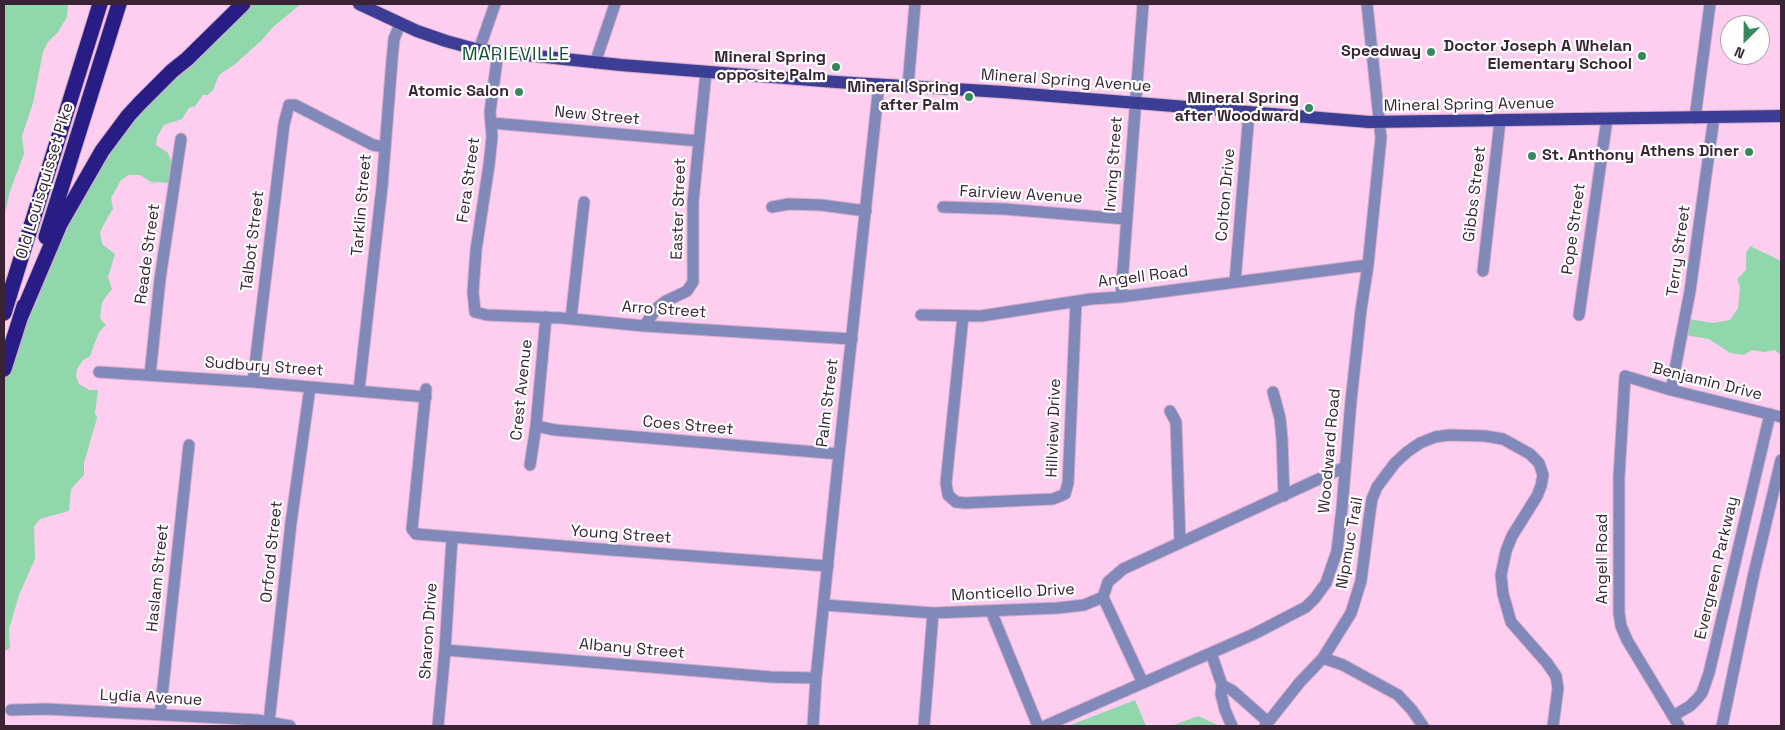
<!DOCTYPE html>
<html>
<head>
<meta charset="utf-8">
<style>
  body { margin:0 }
  #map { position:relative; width:1785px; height:730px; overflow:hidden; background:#fecef0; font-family:"Space Grotesk",sans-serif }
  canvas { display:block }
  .frame { position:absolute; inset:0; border:5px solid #3a2334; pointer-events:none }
  .north { position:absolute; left:1720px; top:15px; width:50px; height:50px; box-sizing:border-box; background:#fff; border:1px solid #b0a7ae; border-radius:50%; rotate:203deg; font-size:14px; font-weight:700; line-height:20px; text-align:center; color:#3a2334 }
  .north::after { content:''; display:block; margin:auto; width:18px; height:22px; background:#35895c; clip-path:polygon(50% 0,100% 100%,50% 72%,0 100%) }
</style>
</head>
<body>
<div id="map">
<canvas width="1785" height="730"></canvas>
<div class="frame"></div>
<div class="north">N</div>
</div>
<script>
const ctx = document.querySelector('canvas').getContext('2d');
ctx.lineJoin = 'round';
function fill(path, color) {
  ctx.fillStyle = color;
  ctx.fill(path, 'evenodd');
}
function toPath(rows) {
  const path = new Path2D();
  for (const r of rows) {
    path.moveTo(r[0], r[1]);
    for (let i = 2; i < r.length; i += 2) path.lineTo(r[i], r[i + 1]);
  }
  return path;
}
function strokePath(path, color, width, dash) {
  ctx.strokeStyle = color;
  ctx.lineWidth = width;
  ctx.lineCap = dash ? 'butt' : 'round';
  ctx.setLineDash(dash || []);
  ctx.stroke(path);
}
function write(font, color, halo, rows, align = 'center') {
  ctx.font = font + ' "Space Grotesk",sans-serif';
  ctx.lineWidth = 4.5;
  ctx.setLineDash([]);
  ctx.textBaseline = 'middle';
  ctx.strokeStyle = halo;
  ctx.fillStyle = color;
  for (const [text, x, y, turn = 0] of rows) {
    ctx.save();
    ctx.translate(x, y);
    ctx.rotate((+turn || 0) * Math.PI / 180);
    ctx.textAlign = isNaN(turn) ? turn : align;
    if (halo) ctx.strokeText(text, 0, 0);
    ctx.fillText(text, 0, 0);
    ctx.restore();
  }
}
fill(toPath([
  [4,4,68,4,67,17,58,32,48,42,43,52,33,103,22,136,24,154,10,191,4,217],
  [240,4,301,4,273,27,262,40,234,65,219,75,213,90,208,95,203,95,195,106,189,108,182,119,164,125,157,137,156,145,168,153,174,170,171,183,151,182,140,175,129,175,121,180,111,198,113,209,109,215,100,232,102,244,115,254,108,277,112,289,102,302,100,318,106,325,99,332,90,356,83,360,77,369,76,376,79,384,89,390,98,390,95,413,97,418,84,463,84,475,71,489,69,511,40,519,34,527,35,559,19,595,9,629,10,648,4,651,4,371,36,270,105,143],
  [1750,246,1781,261,1781,355,1775,350,1764,352,1752,350,1744,355,1730,353,1709,339,1685,335,1689,319,1713,323,1730,320,1738,308,1740,287,1737,279,1746,270,1746,253],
  [1135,700,1146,726,1068,726],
  [1198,716,1220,726,1171,726]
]), '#90d7ac');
const minor = toPath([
  [479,50,495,4],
  [498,52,490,112,492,137,489,165,476,250,473,292,475,312,487,315,562,318,644,326,852,339],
  [595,63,615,4],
  [908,86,915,4],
  [1695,118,1710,4],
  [492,123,699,141],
  [772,207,789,204,821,205,866,211],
  [943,207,1004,209,1126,219],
  [1483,271,1500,121],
  [1235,282,1249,112],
  [1121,297,1143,4],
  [921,315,981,316,1091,299,1121,297,1368,265],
  [1579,315,1607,119],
  [963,316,946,483,948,495,956,502,965,503,1053,499,1065,494,1068,483,1076,302],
  [571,319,584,202],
  [644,326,658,307,666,301,687,291,693,282,693,202,706,72],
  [99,372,253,382,426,397],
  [150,375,160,279,181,139],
  [253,382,284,124,289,105,295,105,373,145,384,147],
  [426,389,412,529,416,534,612,550,828,566],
  [359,390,382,187,392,60,394,39,400,24],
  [1671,390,1690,291,1714,117],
  [1273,392,1280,418,1282,439,1284,496],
  [1170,411,1176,422,1180,543],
  [536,426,555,430,839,454],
  [530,465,536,426,546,317],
  [1103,597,1108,582,1123,569,1345,467],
  [1103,597,1143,683],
  [824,605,933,613,1058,608,1084,605,1103,597],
  [991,611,1038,726],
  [445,650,771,677,816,678],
  [1211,653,1222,685,1221,694,1225,710,1232,726],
  [1323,658,1343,665,1398,695,1412,710,1423,726],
  [1222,685,1233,691,1268,722],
  [11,710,46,709,223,718,257,720,290,726],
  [160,715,189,445],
  [1673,716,1690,706,1697,699,1702,693,1709,673,1770,414],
  [269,722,291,523,310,387],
  [438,726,445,650,452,538],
  [813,726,816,678,839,454,879,84],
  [924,726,933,613],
  [1045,726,1254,634,1306,607,1315,598,1326,583,1337,551,1342,508,1351,401,1361,310,1368,265,1381,138,1367,4],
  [1265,726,1300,682,1323,658,1351,613,1361,581,1370,512,1372,499,1377,487,1395,463,1407,452,1420,443,1435,437,1449,435,1485,436,1503,439,1530,454,1539,463,1543,475,1541,486,1537,496,1512,536,1506,551,1501,575,1503,594,1511,622,1547,663,1556,676,1558,688,1553,726],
  [1679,726,1627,640,1621,626,1619,613,1619,477,1625,376,1671,390,1781,417],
  [1722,726,1754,573,1781,460]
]);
const major = toPath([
  [359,4,417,31,446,41,479,50,621,65,836,82,1003,92,1369,122,1781,116]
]);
const highway = toPath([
  [46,237,119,4],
  [4,313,100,4],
  [21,316,60,224,102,151,128,116,140,103,172,71,187,59,243,4],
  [4,369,24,306]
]);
strokePath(minor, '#d7acca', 13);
strokePath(major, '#d7acca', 14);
strokePath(highway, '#d7acca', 17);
strokePath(minor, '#8189ba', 11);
strokePath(major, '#3b3e94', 12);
strokePath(highway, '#271d84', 15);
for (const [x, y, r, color] of [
  [1431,52,5,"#35895c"],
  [1642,56,5,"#35895c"],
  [836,67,5,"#35895c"],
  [519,92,5,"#35895c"],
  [969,97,5,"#35895c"],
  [1309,108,5,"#35895c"],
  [1749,152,5,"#35895c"],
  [1532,156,5,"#35895c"]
]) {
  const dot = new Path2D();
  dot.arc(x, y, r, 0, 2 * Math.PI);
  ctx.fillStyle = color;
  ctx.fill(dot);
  strokePath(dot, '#fff', 2);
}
write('bold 16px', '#3a2334', '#fff', [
  ["Doctor Joseph A Whelan",1632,47],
  ["Elementary School",1632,65],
  ["Speedway",1421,52],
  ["Mineral Spring",826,58],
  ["opposite Palm",826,76],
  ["Mineral Spring",959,88],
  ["after Palm",959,106],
  ["Atomic Salon",509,92],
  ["Mineral Spring",1299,99],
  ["after Woodward",1299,117],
  ["Athens Diner",1739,152],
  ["St. Anthony",1542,156,"left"]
], 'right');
write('16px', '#3a2334', '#fff', [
  ["Mineral Spring Avenue",1066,81,4],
  ["Mineral Spring Avenue",1469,105,-1],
  ["New Street",597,116,5],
  ["Irving Street",1114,164,-86],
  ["Fera Street",469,180,-82],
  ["Old Louisquisset Pike",45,181,-73],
  ["Gibbs Street",1475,194,-83],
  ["Fairview Avenue",1021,195,3],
  ["Colton Drive",1226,195,-85],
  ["Tarklin Street",362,205,-85],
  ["Easter Street",679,209,-88],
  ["Pope Street",1574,229,-82],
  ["Talbot Street",253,241,-83],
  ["Terry Street",1679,251,-82],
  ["Reade Street",148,254,-82],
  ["Angell Road",1143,277,-7],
  ["Arro Street",664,310,4],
  ["Sudbury Street",264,367,4],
  ["Benjamin Drive",1707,382,14],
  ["Crest Avenue",522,390,-84],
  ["Palm Street",828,403,-83],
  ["Coes Street",688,426,5],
  ["Hillview Drive",1054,428,-88],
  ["Woodward Road",1330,451,-85],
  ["Young Street",621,535,4],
  ["Nipmuc Trail",1350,543,-80],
  ["Orford Street",272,552,-84],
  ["Angell Road",1603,559,-90],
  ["Evergreen Parkway",1717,568,-77],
  ["Haslam Street",158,578,-84],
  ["Monticello Drive",1013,593,-3],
  ["Sharon Drive",429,631,-86],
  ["Albany Street",632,649,5],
  ["Lydia Avenue",151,698,3]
]);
ctx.letterSpacing = '1px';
write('18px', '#155132', '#fff', [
  ["MARIEVILLE",516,55]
]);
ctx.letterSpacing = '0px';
</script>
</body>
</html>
